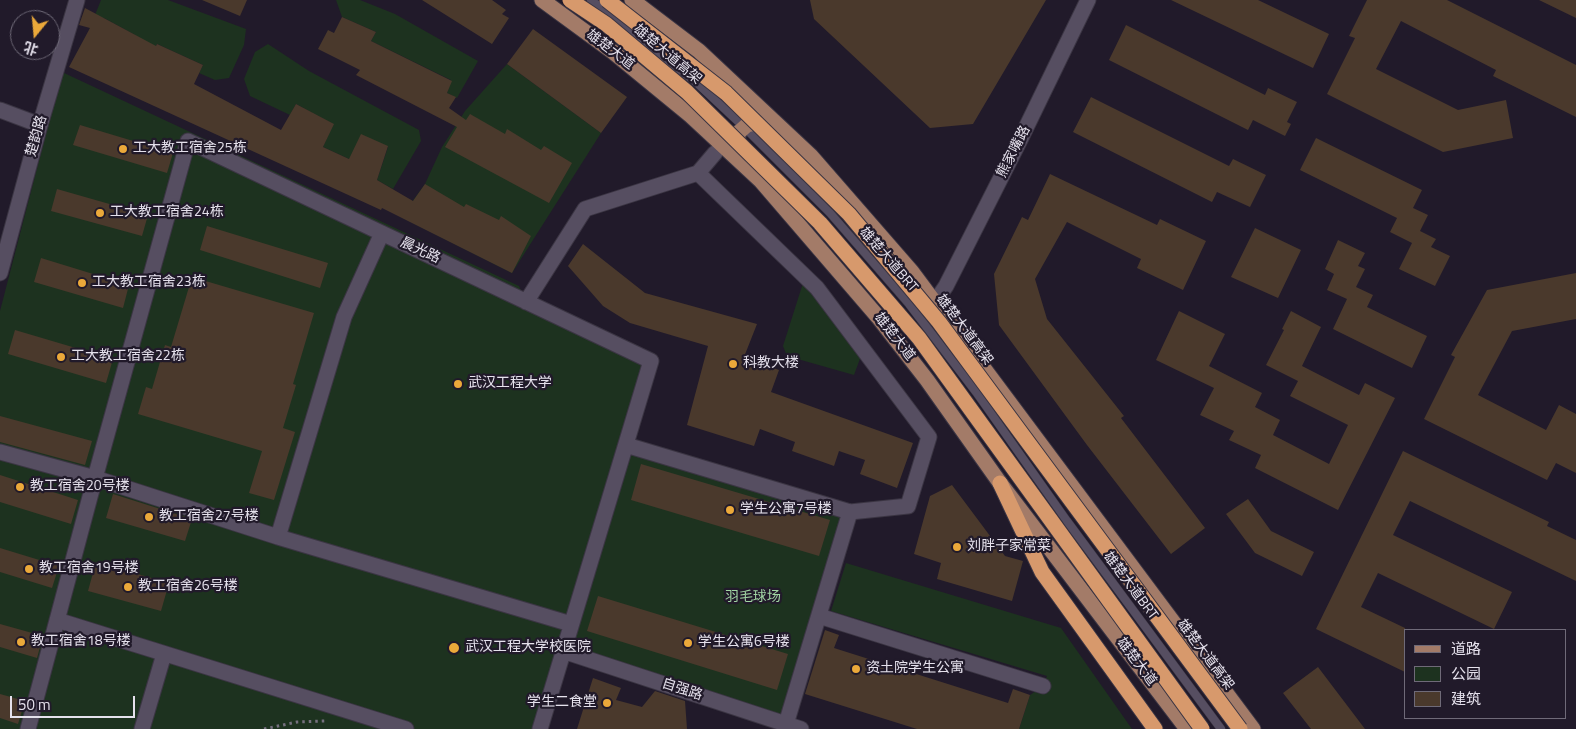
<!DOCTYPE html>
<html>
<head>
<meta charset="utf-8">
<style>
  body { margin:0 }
  #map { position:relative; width:1576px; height:729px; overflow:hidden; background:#211a2a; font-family:"Titillium Web","Noto Sans SC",sans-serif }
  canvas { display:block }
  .legend { position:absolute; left:1404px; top:629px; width:162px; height:90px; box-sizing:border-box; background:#211a2a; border:1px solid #6f6a78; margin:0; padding:6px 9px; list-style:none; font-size:15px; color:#e5e1ec }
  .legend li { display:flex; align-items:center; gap:10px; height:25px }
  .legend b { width:25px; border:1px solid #6f6a78 }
  .north { position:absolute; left:10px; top:10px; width:50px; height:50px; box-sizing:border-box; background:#211a2a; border:1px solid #6f6a78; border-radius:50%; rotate:197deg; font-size:14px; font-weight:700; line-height:20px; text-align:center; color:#e5e1ec }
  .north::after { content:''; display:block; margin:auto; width:18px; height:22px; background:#eba93a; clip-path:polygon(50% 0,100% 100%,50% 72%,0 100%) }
  .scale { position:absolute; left:10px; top:696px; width:125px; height:22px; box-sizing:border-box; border:2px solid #e5e1ec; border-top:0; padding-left:6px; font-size:15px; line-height:18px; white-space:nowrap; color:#e5e1ec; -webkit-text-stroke:4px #211a2a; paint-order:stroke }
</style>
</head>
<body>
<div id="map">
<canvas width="1576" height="729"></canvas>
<ul class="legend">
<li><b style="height:6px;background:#a37b68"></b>道路</li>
<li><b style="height:14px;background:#1d321f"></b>公园</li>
<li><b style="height:14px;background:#4a392c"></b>建筑</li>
</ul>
<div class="north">北</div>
<div class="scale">50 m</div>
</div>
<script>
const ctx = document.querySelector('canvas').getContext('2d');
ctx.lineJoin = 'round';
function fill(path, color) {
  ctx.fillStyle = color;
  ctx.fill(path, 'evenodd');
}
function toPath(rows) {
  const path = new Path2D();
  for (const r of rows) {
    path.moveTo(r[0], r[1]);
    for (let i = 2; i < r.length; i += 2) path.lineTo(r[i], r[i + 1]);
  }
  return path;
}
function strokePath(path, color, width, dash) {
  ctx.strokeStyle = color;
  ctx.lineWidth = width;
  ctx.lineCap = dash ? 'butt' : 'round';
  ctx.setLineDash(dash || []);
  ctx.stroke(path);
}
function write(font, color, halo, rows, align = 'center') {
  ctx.font = font + ' "Titillium Web","Noto Sans SC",sans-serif';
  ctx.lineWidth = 4.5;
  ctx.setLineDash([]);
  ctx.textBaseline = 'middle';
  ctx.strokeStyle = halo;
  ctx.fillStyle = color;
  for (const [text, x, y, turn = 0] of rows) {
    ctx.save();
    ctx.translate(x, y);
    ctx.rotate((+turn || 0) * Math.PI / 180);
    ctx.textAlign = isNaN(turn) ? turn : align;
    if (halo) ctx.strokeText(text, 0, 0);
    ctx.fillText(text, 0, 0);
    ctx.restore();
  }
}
fill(toPath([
  [101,0,168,0,246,29,244,45,229,78,215,80,199,73,203,65,157,44,147,66,135,35,104,18,89,30],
  [336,0,360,0,395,14,478,61,457,98,447,93,451,80,371,41,376,32,342,17],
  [268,44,309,71,419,130,421,141,393,189,377,180,388,147,349,159,323,147,333,124,296,104,290,115,250,96,244,79,255,52],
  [507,64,601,133,512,273,401,217,425,184,442,147,465,111],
  [62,72,519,286,526,302,651,361,626,444,850,512,786,724,563,651,540,729,0,729,0,311],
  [803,283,861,356,854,375,787,356,783,346],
  [846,563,1061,628,1054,618,1132,729,1019,729,1030,695,1043,686,1047,676,831,611]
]), '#1d321f');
fill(toPath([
  [202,0,247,0,240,16],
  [422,0,492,0,506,10,502,14,509,18,492,44],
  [810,0,1046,0,973,124,930,128,814,19],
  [1171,0,1258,0,1329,34,1313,68],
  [1367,0,1447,0,1576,65,1576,117,1493,76,1496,70,1401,21,1376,69,1458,110,1506,100,1513,138,1443,152,1327,94,1355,38,1349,36],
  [1539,0,1576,0,1576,18],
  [85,8,156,46,157,44,203,65,194,84,281,130,296,104,334,124,323,147,349,159,361,134,388,146,377,180,413,201,425,184,464,207,466,204,499,220,501,216,531,236,512,273,382,208,381,210,69,67,90,28,79,25],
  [342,17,376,32,371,41,452,81,447,93,456,97,449,108,466,120,470,114,505,134,507,129,541,150,544,146,572,163,549,203,445,147,457,127,356,75,360,70,318,49,328,30,334,33],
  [1126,25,1265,95,1268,88,1297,102,1287,122,1291,124,1285,136,1253,120,1248,130,1109,60],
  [533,29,627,97,601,133,507,64],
  [1091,97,1229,166,1233,159,1266,175,1250,207,1217,192,1212,202,1073,132],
  [80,125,173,153,167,173,73,145],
  [1316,138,1422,190,1413,208,1428,215,1420,231,1436,239,1431,247,1450,256,1435,286,1399,269,1412,243,1390,232,1397,218,1300,170],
  [1050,174,1157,225,1160,219,1206,241,1183,290,1137,268,1141,259,1067,222,1035,279,1047,319,1124,416,1121,418,1205,528,1171,554,1087,445,999,325,994,274,1022,217,1028,220],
  [57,189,148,215,142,236,51,211],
  [207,226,328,263,320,288,200,250],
  [1255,228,1301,250,1278,298,1231,277],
  [1338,240,1365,253,1358,266,1365,269,1356,287,1373,295,1367,307,1427,336,1412,368,1333,329,1347,299,1327,290,1334,274,1325,269],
  [583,244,645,293,757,324,744,357,779,370,771,392,913,443,897,488,860,474,865,460,839,451,834,466,792,451,795,442,760,429,754,446,687,425,708,346,630,323,603,306,568,266],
  [41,258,129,285,123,308,34,282],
  [1576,273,1576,319,1512,331,1478,395,1546,430,1559,405,1576,414,1576,473,1556,463,1547,480,1424,419,1455,357,1451,355,1487,290],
  [192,277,314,313,293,384,296,385,283,428,295,432,274,500,249,493,262,451,138,414,146,387,152,389,165,345,171,347],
  [1179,311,1225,334,1209,366,1262,393,1255,407,1280,420,1273,435,1329,464,1348,425,1290,396,1298,381,1266,365,1284,330,1282,329,1291,311,1321,327,1302,366,1359,395,1365,383,1395,398,1338,510,1255,468,1261,455,1229,440,1234,431,1200,415,1214,388,1156,360],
  [15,330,113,359,106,383,8,354],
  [0,416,92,441,85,465,0,442],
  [1403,451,1549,522,1547,526,1576,540,1576,581,1410,501,1393,535,1512,592,1494,629,1378,573,1361,607,1405,628,1405,672,1316,629],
  [641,464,830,520,819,556,631,500],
  [0,475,78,500,71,524,0,502],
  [952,485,1005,556,1023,561,1012,601,937,579,941,563,914,554,930,496],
  [113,494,192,519,185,541,106,518],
  [1248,499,1271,531,1314,552,1302,576,1255,553,1226,514],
  [0,548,59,566,52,588,0,572],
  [96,562,169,583,161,611,88,591],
  [598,596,788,654,777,690,587,631],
  [0,624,43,636,37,658,0,647],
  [825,630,839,635,834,648,1008,703,1013,689,1030,695,1019,729,917,729,805,694],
  [1318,667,1365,729,1311,729,1283,693],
  [593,678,621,688,616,700,642,707,655,691,685,701,687,729,577,729],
  [0,694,25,701,18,724,0,718]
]), '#4a392c');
const lane = toPath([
  [591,0,697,83,744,127,830,213,909,304,976,392,1067,521,1221,729]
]);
const street = toPath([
  [0,110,40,125],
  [698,173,817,288,929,437,908,506,850,512],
  [526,302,585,209,698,173,715,153],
  [626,445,850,512,786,724],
  [0,452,95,478,278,537,571,624],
  [278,537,344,317,382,233],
  [819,616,1043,686],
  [57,620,406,729],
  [563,651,801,729],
  [28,729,95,478,188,141,651,361,540,729],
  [142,729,164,654]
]);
const secondary = toPath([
  [0,273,40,125,77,0],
  [935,302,946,286,1021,138,1088,0]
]);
const primary = toPath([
  [542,0,613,52,691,116,761,181,878,317,927,380,1000,483,1187,729],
  [632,0,699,51,811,156,912,272,1253,729],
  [737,153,738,133,747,125,763,121,766,122]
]);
const highway = toPath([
  [1000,483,1042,572,1155,729]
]);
strokePath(lane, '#3b3543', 9);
strokePath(street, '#3b3543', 17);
strokePath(secondary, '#3b3543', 17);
strokePath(primary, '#3b3543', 17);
strokePath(highway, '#3b3543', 17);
strokePath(toPath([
  [264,729,297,722,325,721]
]), '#75707e', 3, [2.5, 4]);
strokePath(lane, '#564e61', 8);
strokePath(street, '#564e61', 15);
strokePath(secondary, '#564e61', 15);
strokePath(primary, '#a37b68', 15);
strokePath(highway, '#d7996c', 15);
const highwayBridge = toPath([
  [570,0,606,24,687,92,820,223,919,338,1202,729],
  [607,0,726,93,849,214,939,322,1240,729]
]);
strokePath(highwayBridge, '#3b3543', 17, []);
strokePath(highwayBridge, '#d7996c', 15);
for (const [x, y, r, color] of [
  [123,149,5,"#eba93a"],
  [100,213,5,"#eba93a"],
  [82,283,5,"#eba93a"],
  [61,357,5,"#eba93a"],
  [733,364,5,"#eba93a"],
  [458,384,5,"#eba93a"],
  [20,487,5,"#eba93a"],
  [730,510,5,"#eba93a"],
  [149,517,5,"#eba93a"],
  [957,547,5,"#eba93a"],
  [29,569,5,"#eba93a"],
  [128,587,5,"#eba93a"],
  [21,642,5,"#eba93a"],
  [688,643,5,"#eba93a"],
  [454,648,6,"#eba93a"],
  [856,669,5,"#eba93a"],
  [607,703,5,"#eba93a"]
]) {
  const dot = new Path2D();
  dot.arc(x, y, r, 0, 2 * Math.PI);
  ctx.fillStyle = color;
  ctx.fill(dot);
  strokePath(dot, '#211a2a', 2);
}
write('14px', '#e5e1ec', '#211a2a', [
  ["雄楚大道",610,50,37],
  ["雄楚大道高架",667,55,40],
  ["楚韵路",37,136,-74],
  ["熊家嘴路",1014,152,-63],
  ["晨光路",420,251,25],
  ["雄楚大道BRT",888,260,49],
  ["雄楚大道高架",964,330,53],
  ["雄楚大道",894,337,52],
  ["雄楚大道BRT",1130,586,53],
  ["雄楚大道高架",1205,655,53],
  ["雄楚大道",1136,662,53],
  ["自强路",682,690,18]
]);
write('14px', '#e5e1ec', '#211a2a', [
  ["工大教工宿舍25栋",133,149],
  ["工大教工宿舍24栋",110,213],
  ["工大教工宿舍23栋",92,283],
  ["工大教工宿舍22栋",71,357],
  ["科教大楼",743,364],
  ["武汉工程大学",468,384],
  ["教工宿舍20号楼",30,487],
  ["学生公寓7号楼",740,510],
  ["教工宿舍27号楼",159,517],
  ["刘胖子家常菜",967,547],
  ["教工宿舍19号楼",39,569],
  ["教工宿舍26号楼",138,587],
  ["教工宿舍18号楼",31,642],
  ["学生公寓6号楼",698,643],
  ["武汉工程大学校医院",465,648],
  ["资土院学生公寓",866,669],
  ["学生二食堂",597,703,"right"]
], 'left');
write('14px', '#a2d6a4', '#211a2a', [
  ["羽毛球场",753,598]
]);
</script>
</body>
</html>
